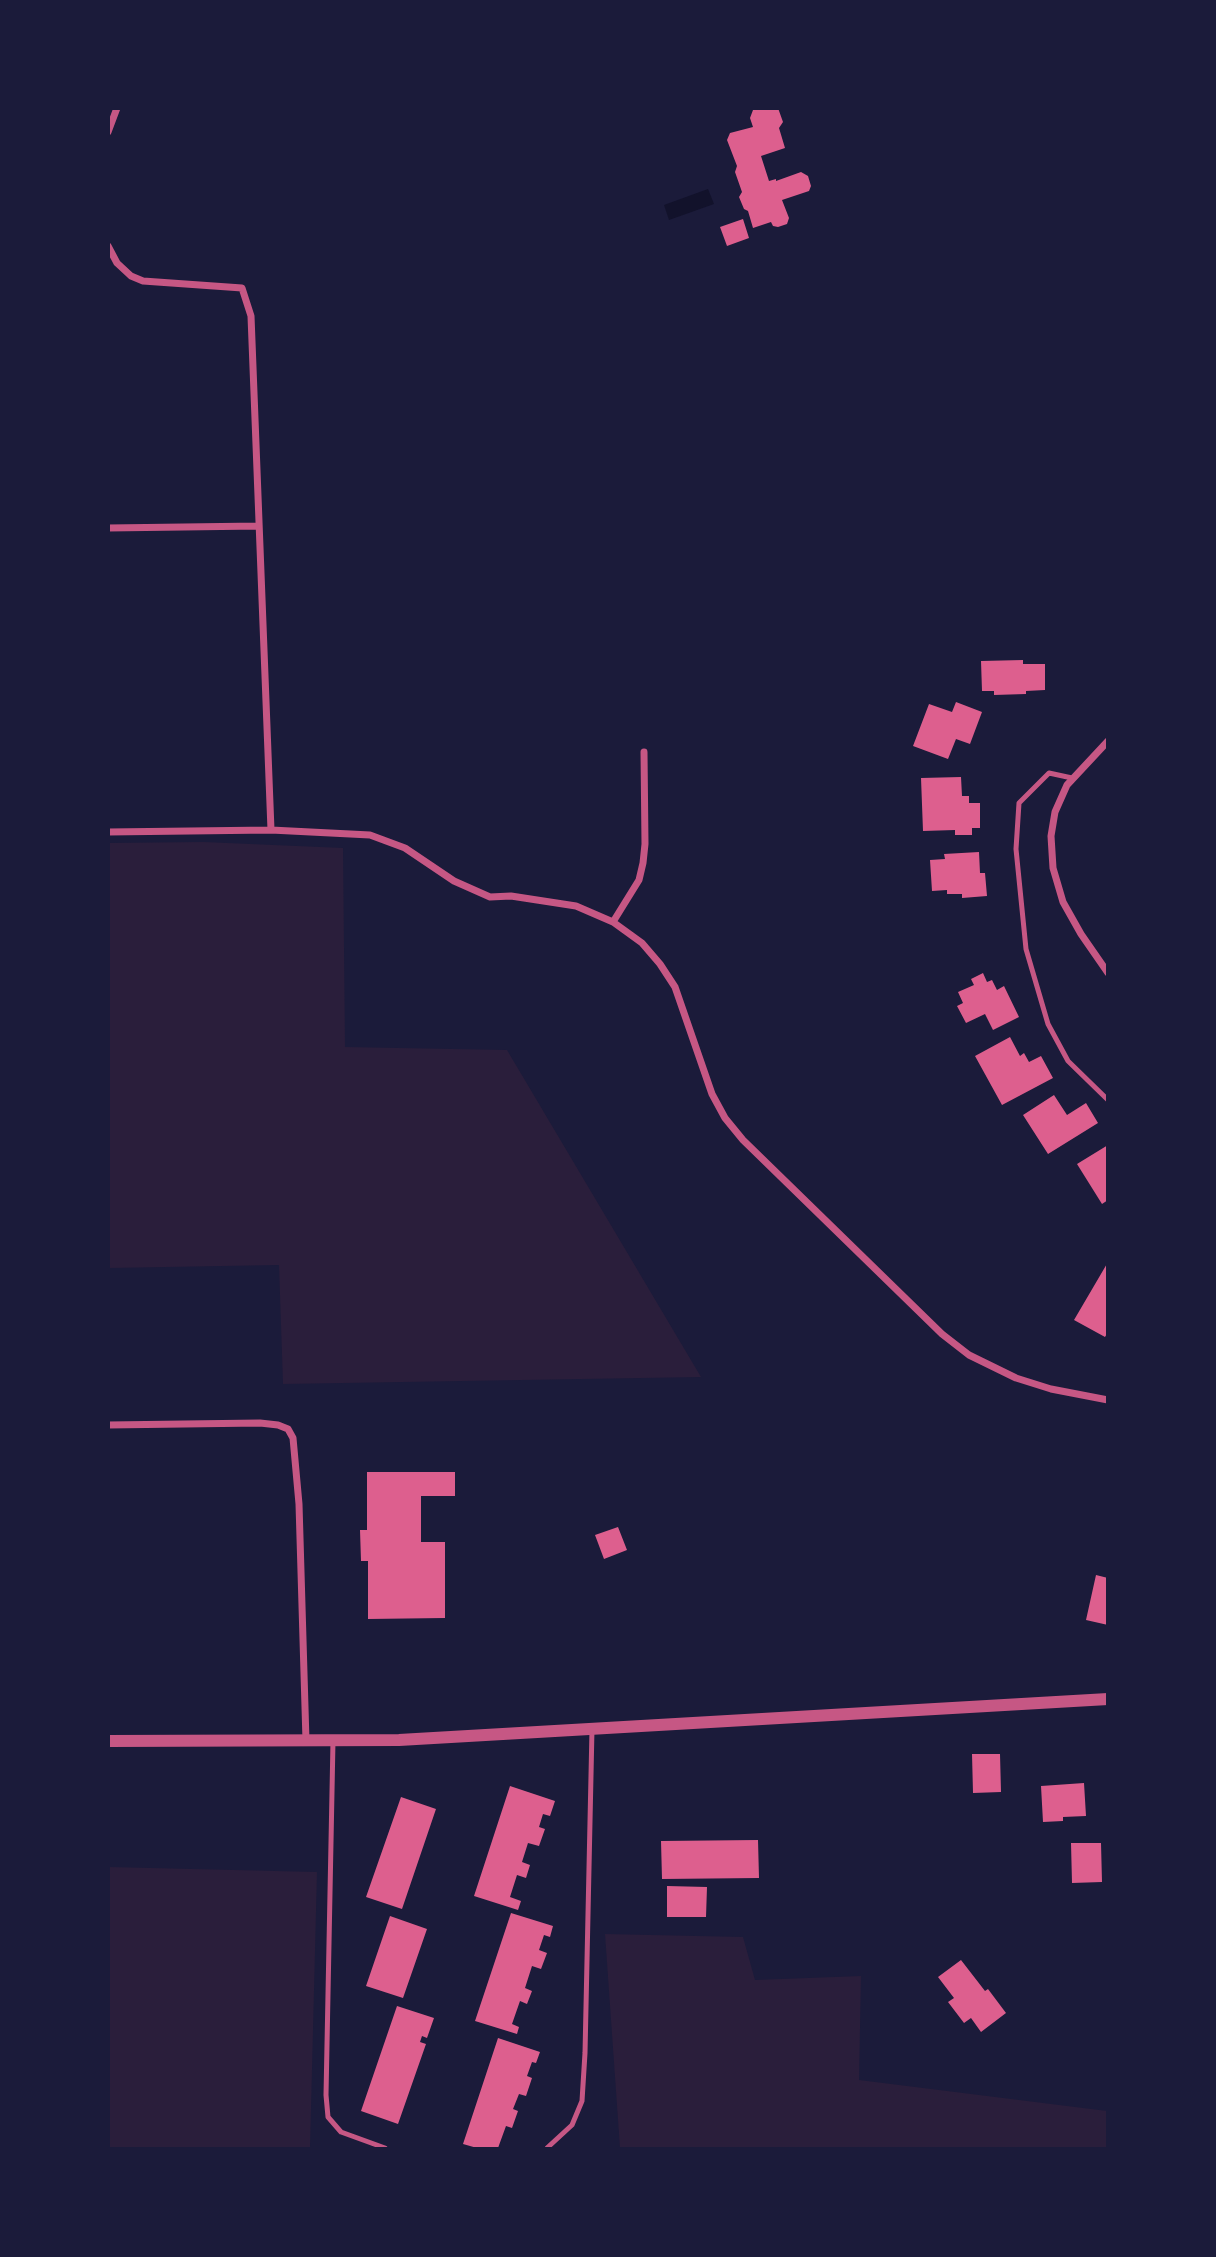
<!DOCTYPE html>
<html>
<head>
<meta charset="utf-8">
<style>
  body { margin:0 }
  #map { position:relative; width:1216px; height:2257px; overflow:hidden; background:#1b1b3a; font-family:Jost,sans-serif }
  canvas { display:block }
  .frame { position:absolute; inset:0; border:110px solid #1b1b3a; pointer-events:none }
</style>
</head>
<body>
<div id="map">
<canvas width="1216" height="2257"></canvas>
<div class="frame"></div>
</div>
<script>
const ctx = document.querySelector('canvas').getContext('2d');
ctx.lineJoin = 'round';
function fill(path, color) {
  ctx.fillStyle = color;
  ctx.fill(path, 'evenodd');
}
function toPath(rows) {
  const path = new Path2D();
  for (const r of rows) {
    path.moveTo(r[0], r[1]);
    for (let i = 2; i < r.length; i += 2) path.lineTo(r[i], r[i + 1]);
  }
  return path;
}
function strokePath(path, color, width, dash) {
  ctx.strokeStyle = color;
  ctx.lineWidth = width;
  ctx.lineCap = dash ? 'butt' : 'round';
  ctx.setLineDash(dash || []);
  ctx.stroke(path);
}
fill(toPath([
  [204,842,343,848,345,1047,507,1050,701,1377,283,1384,279,1265,109,1268,109,843],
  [109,1867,317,1872,310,2148,109,2148],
  [605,1934,743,1937,755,1980,861,1976,859,2080,1107,2111,1107,2148,620,2148]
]), '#2a1e3b');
fill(toPath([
  [708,189,714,204,669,220,664,205]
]), '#12122b');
fill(toPath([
  [758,108,778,108,783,122,779,128,785,148,761,156,769,181,776,179,776,181,801,172,808,176,811,186,809,191,782,200,789,218,787,224,778,227,773,226,771,222,753,228,748,211,744,209,739,197,742,192,735,172,737,166,727,140,730,133,753,127,750,118,753,110],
  [743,219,749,238,727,246,720,227],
  [1023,660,1023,664,1045,664,1045,690,1026,691,1026,694,994,695,994,691,982,691,981,661],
  [956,702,982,712,970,744,956,739,948,759,913,746,929,704,952,712],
  [961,777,962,796,969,796,969,803,980,803,980,828,972,828,972,835,955,835,955,830,923,831,921,778],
  [979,852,980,873,985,873,987,896,962,898,962,894,947,894,947,890,932,891,930,860,945,859,944,854],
  [983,973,987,982,992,980,997,990,1004,986,1019,1017,993,1030,985,1014,966,1023,957,1006,963,1003,958,992,974,985,971,979],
  [1010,1037,1020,1056,1024,1053,1029,1062,1041,1056,1053,1078,1002,1105,975,1056],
  [1054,1095,1067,1115,1086,1103,1098,1123,1048,1154,1023,1115],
  [1108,1145,1108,1200,1102,1204,1077,1164],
  [1108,1262,1108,1332,1105,1337,1074,1320],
  [367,1472,455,1472,455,1496,421,1496,421,1542,445,1542,445,1618,368,1619,368,1561,361,1561,360,1530,367,1530],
  [618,1527,627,1550,604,1559,595,1535],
  [1096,1575,1108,1578,1108,1625,1086,1620],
  [972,1754,1000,1754,1001,1792,973,1793],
  [1084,1783,1086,1816,1063,1817,1063,1821,1043,1822,1041,1786],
  [510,1786,555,1801,550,1816,543,1814,539,1827,545,1829,539,1846,528,1843,522,1862,530,1865,526,1878,517,1875,510,1897,521,1901,518,1910,474,1896],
  [401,1797,436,1809,402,1909,366,1897],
  [758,1840,759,1878,662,1879,661,1841],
  [1071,1843,1101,1843,1102,1882,1072,1883],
  [667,1886,707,1887,706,1917,667,1917],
  [511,1913,553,1926,550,1937,544,1935,539,1950,547,1953,541,1969,532,1966,525,1988,532,1991,527,2004,520,2001,512,2024,519,2027,517,2034,475,2021],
  [390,1916,427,1929,403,1998,366,1986],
  [961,1960,985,1991,988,1989,1006,2013,981,2032,971,2018,964,2023,948,2002,954,1998,938,1977],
  [397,2006,434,2018,427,2038,422,2036,420,2042,426,2044,398,2124,361,2111],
  [498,2038,540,2052,536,2063,532,2062,527,2076,532,2078,526,2096,519,2094,513,2109,518,2111,512,2128,506,2126,498,2148,477,2148,463,2144]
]), '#dd5f8e');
strokePath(toPath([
  [1072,778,1049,773,1019,803,1016,849,1026,949,1048,1024,1068,1061,1108,1100],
  [333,1741,326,2095,328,2117,341,2132,385,2148],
  [547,2148,572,2125,582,2101,585,2053,592,1729]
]), '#c65784', 5);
strokePath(toPath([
  [108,132,117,108],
  [108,246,117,263,131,276,143,281,242,288,251,316,271,830],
  [108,528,259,526],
  [1108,741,1067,785,1055,812,1051,836,1053,868,1063,902,1081,934,1108,973],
  [108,832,271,830,370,835,405,848,454,881,490,897,511,896,576,906,613,922,642,943,660,964,675,987,712,1094,725,1118,743,1140,942,1334,969,1355,1016,1378,1051,1389,1108,1400],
  [613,922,639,880,643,863,645,844,644,752],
  [108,1425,260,1423,278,1425,288,1429,293,1438,299,1504,306,1741]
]), '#c65784', 7);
strokePath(toPath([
  [108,1741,399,1740,1108,1699]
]), '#c65784', 12);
</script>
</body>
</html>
